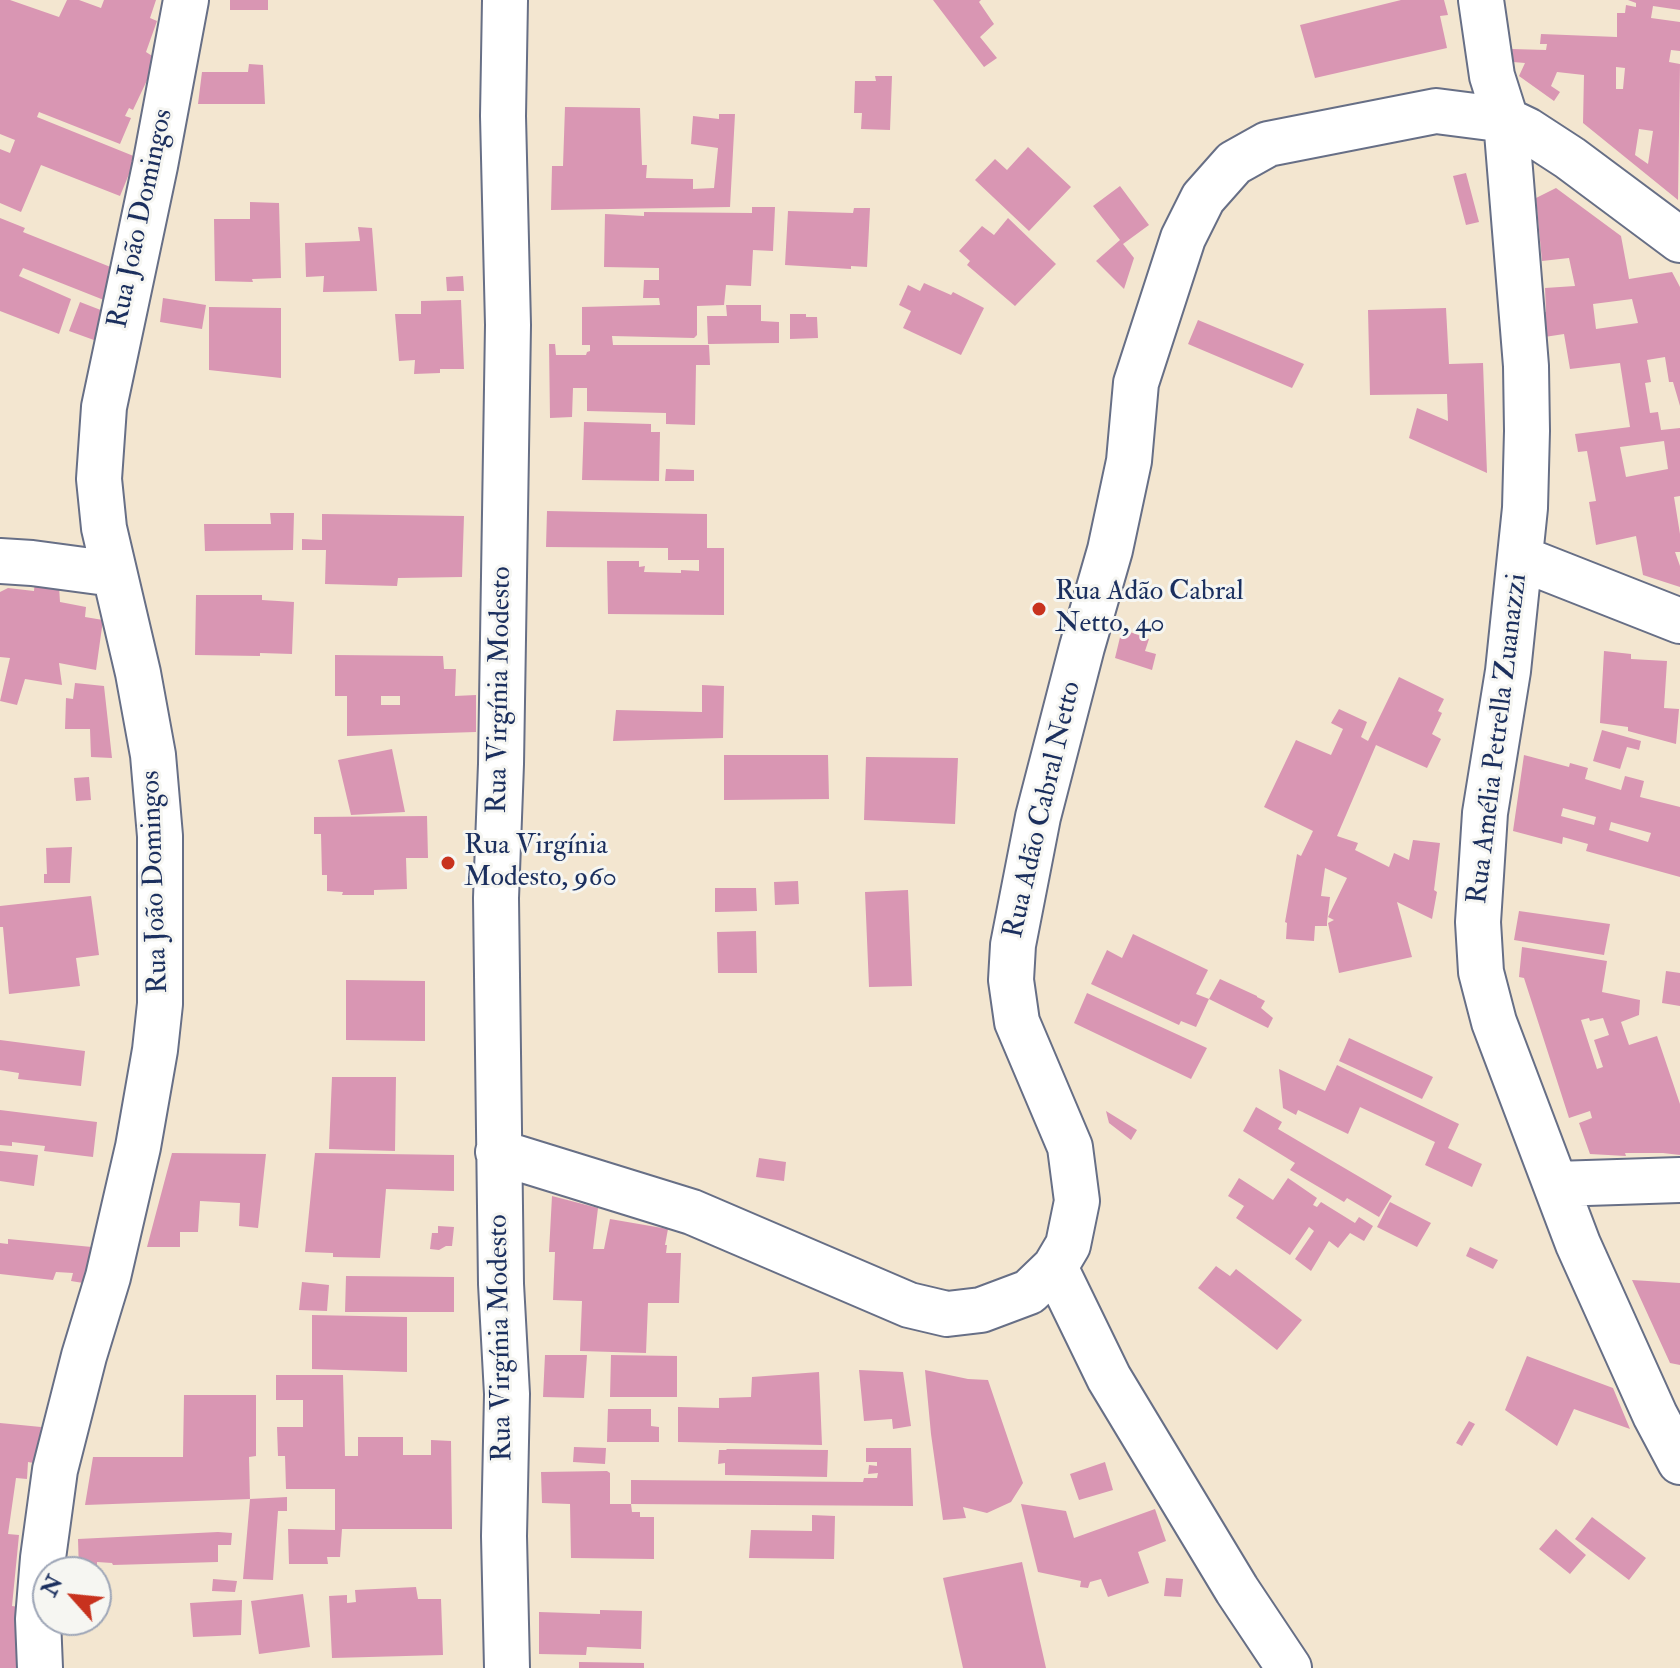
<!DOCTYPE html>
<html>
<head>
<meta charset="utf-8">
<style>
  body { margin:0 }
  #map { position:relative; width:1680px; height:1668px; overflow:hidden; background:#f3e6d0; font-family:"IM FELL Double Pica",serif }
  canvas { display:block }
  .north { position:absolute; left:32px; top:1556px; width:80px; height:80px; box-sizing:border-box; background:#f6f6f2; border:2px solid #9ea6b7; border-radius:50%; rotate:297deg; font-size:22px; font-weight:700; line-height:32px; text-align:center; color:#1b2f5e }
  .north::after { content:''; display:block; margin:auto; width:28px; height:36px; background:#c8321e; clip-path:polygon(50% 0,100% 100%,50% 72%,0 100%) }
</style>
</head>
<body>
<div id="map">
<canvas width="1680" height="1668"></canvas>
<div class="north">N</div>
</div>
<script>
const ctx = document.querySelector('canvas').getContext('2d');
ctx.lineJoin = 'round';
function fill(path, color) {
  ctx.fillStyle = color;
  ctx.fill(path, 'evenodd');
}
function toPath(rows) {
  const path = new Path2D();
  for (const r of rows) {
    path.moveTo(r[0], r[1]);
    for (let i = 2; i < r.length; i += 2) path.lineTo(r[i], r[i + 1]);
  }
  return path;
}
function strokePath(path, color, width, dash) {
  ctx.strokeStyle = color;
  ctx.lineWidth = width;
  ctx.lineCap = dash ? 'butt' : 'round';
  ctx.setLineDash(dash || []);
  ctx.stroke(path);
}
function write(font, color, halo, rows, align = 'center') {
  ctx.font = font + ' "IM FELL Double Pica",serif';
  ctx.lineWidth = 6;
  ctx.setLineDash([]);
  ctx.textBaseline = 'middle';
  ctx.strokeStyle = halo;
  ctx.fillStyle = color;
  for (const [text, x, y, turn = 0] of rows) {
    ctx.save();
    ctx.translate(x, y);
    ctx.rotate((+turn || 0) * Math.PI / 180);
    ctx.textAlign = isNaN(turn) ? turn : align;
    if (halo) ctx.strokeText(text, 0, 0);
    ctx.fillText(text, 0, 0);
    ctx.restore();
  }
}
fill(toPath([
  [0,0,10,0,59,17,67,0,79,0,101,8,104,0,156,0,150,18,157,21,146,52,157,59,133,110,129,108,125,116,131,118,120,144,39,112,37,117,136,157,120,196,41,165,21,212,0,203,0,149,10,153,15,140,0,134],
  [230,0,268,0,268,10,230,10],
  [933,0,981,0,979,2,994,24,980,37,997,58,984,67],
  [1401,0,1444,0,1448,15,1440,16,1447,48,1315,78,1300,25],
  [1628,0,1680,0,1680,10,1653,6,1651,18,1680,22,1680,51,1671,50,1669,62,1680,64,1678,200,1583,123,1584,75,1557,72,1551,86,1560,92,1554,101,1519,76,1525,63,1513,62,1512,49,1546,50,1547,44,1540,44,1541,34,1617,37,1617,13,1625,13,1626,5,1636,7,1636,3],
  [1616,67,1625,68,1623,89,1616,89],
  [1639,129,1653,131,1648,164,1635,155],
  [249,64,263,65,265,104,198,104,202,72,248,72],
  [875,76,892,76,890,130,861,129,862,113,854,113,855,81,876,81],
  [565,107,640,108,642,165,647,165,646,178,693,179,693,189,714,188,718,148,691,144,693,116,719,119,719,114,735,114,730,207,551,210,552,166,563,166],
  [1028,147,1071,187,1029,231,975,180,995,159,1007,170],
  [1466,173,1479,222,1466,225,1453,176],
  [1120,186,1149,225,1123,244,1134,258,1124,289,1096,261,1120,240,1093,206],
  [1556,188,1621,236,1629,279,1672,272,1680,287,1680,406,1673,382,1669,382,1665,357,1647,360,1651,382,1645,383,1650,413,1658,412,1661,430,1680,428,1680,496,1674,497,1680,534,1680,552,1675,552,1680,566,1680,587,1643,575,1636,536,1596,545,1589,502,1596,501,1587,451,1578,452,1575,434,1630,427,1620,363,1570,369,1564,334,1538,338,1536,313,1546,312,1545,288,1575,286,1569,258,1542,261,1536,198],
  [1632,299,1638,323,1596,329,1593,304],
  [1664,441,1668,469,1626,477,1620,447],
  [250,202,279,203,281,278,252,279,253,282,215,281,214,219,250,219],
  [752,207,775,207,773,251,753,250,751,286,726,285,724,305,697,306,697,335,694,338,612,336,613,345,709,345,710,365,696,365,695,425,666,424,666,413,587,411,587,388,573,388,572,417,550,418,549,344,555,344,556,355,586,355,587,352,590,351,590,345,582,345,582,307,660,305,659,298,643,298,644,280,659,280,659,268,604,267,605,214,644,216,644,212,752,213],
  [854,208,870,208,867,267,851,266,851,269,785,265,788,211,853,213],
  [0,218,25,228,23,232,118,270,114,304,23,268,19,276,71,299,59,334,0,311],
  [1008,218,1056,264,1015,306,967,265,970,261,959,251,982,226,994,235],
  [358,227,372,228,377,291,323,292,324,276,306,277,305,243,360,241],
  [463,276,464,291,447,291,446,277],
  [924,283,951,295,953,292,984,308,961,355,903,328,911,311,899,305,908,285,920,291],
  [163,298,206,305,202,329,160,322],
  [461,300,464,369,440,369,440,373,414,374,415,360,399,361,395,314,421,314,421,301],
  [80,302,111,314,105,344,69,331],
  [726,305,761,305,761,321,779,322,779,343,708,344,707,316,727,316],
  [209,307,281,308,281,378,209,370],
  [1446,308,1449,364,1483,363,1487,473,1409,438,1417,408,1448,421,1447,394,1370,395,1368,310],
  [790,314,806,314,806,317,817,317,818,338,790,339],
  [1198,320,1304,364,1292,388,1188,344],
  [584,422,651,424,651,432,660,432,659,481,582,480],
  [666,469,694,470,694,481,665,481],
  [547,511,707,514,707,548,724,548,724,615,608,614,607,561,639,561,639,567,645,566,644,572,681,573,681,570,699,571,699,560,668,560,668,548,546,547],
  [270,513,294,513,293,550,205,551,204,524,271,524],
  [322,514,464,516,462,577,398,578,397,586,325,584,326,550,302,550,302,539,322,540],
  [36,569,58,571,60,602,86,607,85,617,103,620,96,670,59,663,62,685,25,679,17,705,0,701,10,658,0,657,0,592,8,588,34,591],
  [196,595,262,595,262,600,294,602,292,654,260,653,260,656,195,655],
  [1122,629,1149,639,1145,651,1156,654,1152,670,1115,658],
  [1604,651,1631,654,1631,659,1667,661,1664,708,1679,709,1676,744,1628,731,1628,727,1600,723],
  [335,655,443,656,444,669,456,669,455,696,476,695,476,732,347,736,347,696,335,696],
  [381,696,400,696,400,705,381,705],
  [1399,677,1444,699,1438,711,1442,713,1432,734,1441,739,1427,768,1376,745,1337,836,1358,843,1355,850,1389,867,1394,853,1409,860,1413,840,1440,843,1434,890,1437,892,1432,919,1397,902,1412,957,1339,973,1328,923,1334,920,1328,917,1347,878,1325,868,1321,896,1330,897,1327,922,1327,926,1315,926,1314,941,1286,939,1287,923,1285,922,1297,854,1301,856,1313,831,1264,807,1296,740,1331,755,1343,729,1331,723,1339,709,1367,722,1361,737,1368,741],
  [75,683,104,686,112,758,91,757,90,729,65,729,66,698,73,699],
  [702,685,724,686,723,738,613,741,616,710,702,712],
  [1602,730,1641,741,1639,750,1627,747,1620,769,1593,761],
  [392,749,405,812,351,815,338,760],
  [724,755,828,755,829,799,724,800],
  [1524,755,1569,767,1570,763,1588,768,1585,779,1621,790,1625,776,1644,781,1640,797,1680,807,1680,877,1586,851,1588,844,1563,837,1562,844,1513,831],
  [1563,808,1596,817,1594,825,1561,816],
  [1611,822,1651,833,1648,842,1609,830],
  [866,757,958,758,955,824,864,820],
  [89,777,91,800,76,801,74,778],
  [427,816,428,858,406,858,407,889,374,890,374,895,342,895,343,892,327,891,327,875,322,875,321,834,314,834,314,817],
  [72,847,70,883,44,883,44,874,47,874,46,848],
  [798,881,799,904,775,905,774,882],
  [715,888,756,888,757,911,715,912],
  [908,890,912,986,869,987,865,892],
  [91,896,99,955,76,958,80,986,9,994,3,927,0,927,0,906],
  [1519,911,1610,924,1604,955,1514,940],
  [756,931,757,973,718,973,717,932],
  [1133,934,1208,970,1196,994,1209,999,1196,1027,1181,1021,1179,1025,1091,984,1107,950,1122,958],
  [1522,947,1607,961,1602,992,1640,1000,1639,1015,1621,1022,1629,1045,1657,1036,1680,1104,1680,1155,1663,1153,1625,1153,1626,1156,1590,1154,1579,1123,1592,1118,1590,1111,1569,1118,1524,978,1519,977],
  [1589,1018,1590,1021,1603,1018,1609,1035,1594,1040,1603,1067,1597,1069,1581,1020],
  [1666,971,1680,973,1680,1006,1662,1003],
  [1220,979,1257,996,1257,997,1265,1001,1261,1008,1273,1018,1268,1028,1209,999],
  [346,980,425,981,425,1041,346,1040],
  [1087,993,1207,1048,1191,1079,1074,1023],
  [1349,1038,1433,1077,1422,1099,1339,1061],
  [0,1040,85,1051,81,1086,18,1079,19,1073,0,1070],
  [1337,1065,1459,1124,1448,1148,1482,1164,1472,1187,1425,1165,1435,1142,1360,1107,1348,1134,1298,1110,1296,1115,1283,1108,1279,1069,1325,1091],
  [332,1077,396,1077,395,1151,329,1149],
  [1256,1107,1282,1122,1278,1129,1392,1196,1379,1217,1347,1198,1344,1202,1290,1170,1295,1163,1243,1131],
  [0,1110,97,1122,93,1157,44,1151,45,1146,12,1142,12,1146,0,1145],
  [1106,1111,1137,1130,1131,1140,1109,1123],
  [0,1151,38,1155,34,1186,0,1181],
  [172,1153,266,1154,258,1228,239,1226,240,1203,200,1201,198,1232,180,1232,180,1247,147,1247],
  [315,1153,454,1155,454,1191,386,1189,380,1258,333,1257,333,1253,305,1252],
  [759,1158,786,1162,784,1181,756,1177],
  [1239,1178,1273,1200,1288,1178,1317,1198,1313,1205,1317,1207,1321,1202,1355,1223,1359,1217,1373,1226,1364,1241,1350,1233,1338,1248,1329,1241,1311,1271,1295,1259,1314,1231,1309,1227,1290,1255,1236,1218,1244,1206,1228,1196],
  [552,1196,598,1208,593,1249,604,1249,610,1219,668,1229,665,1245,667,1245,666,1253,681,1253,679,1303,648,1303,646,1353,580,1351,582,1301,553,1300,555,1252,549,1252],
  [1390,1202,1431,1223,1417,1247,1377,1227],
  [438,1226,454,1227,452,1246,446,1246,439,1250,430,1249,432,1233,438,1233],
  [8,1239,92,1247,83,1283,71,1281,73,1273,56,1272,53,1280,0,1274,0,1243,8,1244],
  [1470,1247,1498,1260,1493,1269,1466,1256],
  [1216,1266,1230,1276,1236,1269,1302,1320,1277,1350,1198,1288],
  [346,1276,454,1277,454,1312,345,1312],
  [1632,1280,1680,1283,1680,1365,1670,1363],
  [302,1282,329,1285,327,1311,299,1310],
  [312,1315,407,1317,407,1372,312,1369],
  [545,1355,587,1355,584,1398,543,1397],
  [611,1355,677,1356,677,1397,610,1397],
  [1527,1356,1613,1388,1630,1429,1574,1409,1557,1446,1505,1410],
  [859,1370,903,1372,911,1426,893,1429,892,1419,864,1421],
  [925,1370,968,1379,988,1380,1023,1483,1011,1502,987,1513,963,1507,966,1518,943,1520,931,1434],
  [819,1372,822,1445,678,1442,678,1407,719,1408,719,1398,751,1397,752,1377],
  [276,1375,343,1375,345,1456,358,1456,358,1437,403,1437,403,1455,431,1455,431,1440,451,1441,452,1529,342,1529,340,1557,327,1557,328,1564,289,1564,288,1529,335,1530,335,1489,286,1489,285,1456,278,1456,277,1427,303,1427,303,1400,276,1400],
  [184,1395,256,1395,256,1456,249,1457,250,1499,85,1505,93,1457,183,1457],
  [608,1409,651,1409,651,1426,659,1427,659,1442,607,1442],
  [1469,1421,1475,1424,1462,1446,1456,1443],
  [0,1423,41,1427,39,1464,28,1462,27,1479,16,1478,8,1534,19,1535,12,1606,19,1607,17,1668,0,1668],
  [574,1447,606,1448,605,1464,573,1462],
  [866,1448,911,1448,913,1506,631,1504,632,1512,640,1512,640,1517,654,1517,654,1559,571,1558,570,1504,542,1503,541,1472,607,1471,610,1473,610,1504,631,1504,631,1480,863,1482,864,1478,877,1478,878,1473,868,1474,869,1465,877,1466,877,1462,866,1462],
  [726,1449,828,1450,827,1477,725,1475,725,1463,718,1464,719,1450,727,1450],
  [1105,1462,1113,1490,1079,1500,1070,1474],
  [287,1497,287,1511,278,1511,273,1580,243,1579,250,1499],
  [1021,1504,1066,1511,1074,1538,1155,1509,1166,1541,1138,1552,1149,1583,1108,1597,1101,1579,1090,1582,1088,1588,1080,1587,1081,1581,1038,1572],
  [812,1515,835,1516,834,1559,749,1558,751,1530,812,1531],
  [1592,1517,1646,1558,1629,1580,1575,1539],
  [1556,1529,1586,1555,1570,1574,1539,1549],
  [218,1532,232,1533,231,1545,218,1545,218,1562,113,1565,112,1563,97,1562,97,1571,79,1572,78,1539],
  [1022,1562,1046,1668,963,1668,943,1578],
  [1166,1578,1183,1579,1181,1597,1164,1596],
  [213,1579,237,1581,235,1592,212,1591],
  [416,1587,418,1599,441,1599,443,1655,332,1658,329,1596,347,1595,347,1603,356,1602,355,1590],
  [303,1594,310,1647,259,1654,251,1601],
  [242,1600,241,1635,193,1637,190,1603],
  [600,1610,642,1611,641,1649,587,1647,586,1655,539,1654,539,1612,600,1614],
  [579,1662,644,1663,644,1668,579,1668]
]), '#d996b3');
const minor = toPath([
  [505,0,503,116,508,325,501,764,496,898,501,1284,507,1394,504,1536,507,1668],
  [1481,0,1492,76,1506,120,1526,366,1527,431,1525,508,1508,671,1485,813,1478,922,1481,972,1494,1022,1578,1244,1655,1415,1680,1462],
  [1520,558,1680,621],
  [0,561,32,563,114,574],
  [498,1152,692,1212,909,1305,947,1314,981,1310,1029,1292,1055,1267,1068,1245,1077,1201,1070,1147,1017,1022,1011,980,1013,945,1038,817,1082,647,1110,550,1129,461,1136,383,1183,238,1203,198,1234,163,1268,144,1436,111,1506,120,1527,130,1570,158,1680,240],
  [1556,1184,1680,1180],
  [1055,1267,1109,1378,1237,1590,1289,1668],
  [40,1668,38,1619,43,1558,55,1470,84,1356,108,1277,138,1147,155,1050,160,1004,160,836,153,755,138,673,104,528,99,479,104,407,155,166,186,0]
]);
strokePath(minor, '#676f86', 48);
strokePath(minor, '#fff', 44);
for (const [x, y, r, color] of [
  [1039,609,8,"#c8321e"],
  [448,863,8,"#c8321e"]
]) {
  const dot = new Path2D();
  dot.arc(x, y, r, 0, 2 * Math.PI);
  ctx.fillStyle = color;
  ctx.fill(dot);
  strokePath(dot, '#f6f6f2', 3);
}
write('28px', '#1b2f5e', '#f6f6f2', [
  ["Rua João Domingos",142,219,-78],
  ["Rua Virgínia Modesto",501,690,-89],
  ["Rua Amélia Petrella Zuanazzi",1499,739,-83],
  ["Rua Adão Cabral Netto",1044,810,-77],
  ["Rua João Domingos",156,882,-92],
  ["Rua Virgínia Modesto",502,1338,-91]
]);
write('28px', '#1b2f5e', '#f6f6f2', [
  ["Rua Adão Cabral",1055,593],
  ["Netto, 40",1055,625],
  ["Rua Virgínia",464,847],
  ["Modesto, 960",464,879]
], 'left');
</script>
</body>
</html>
